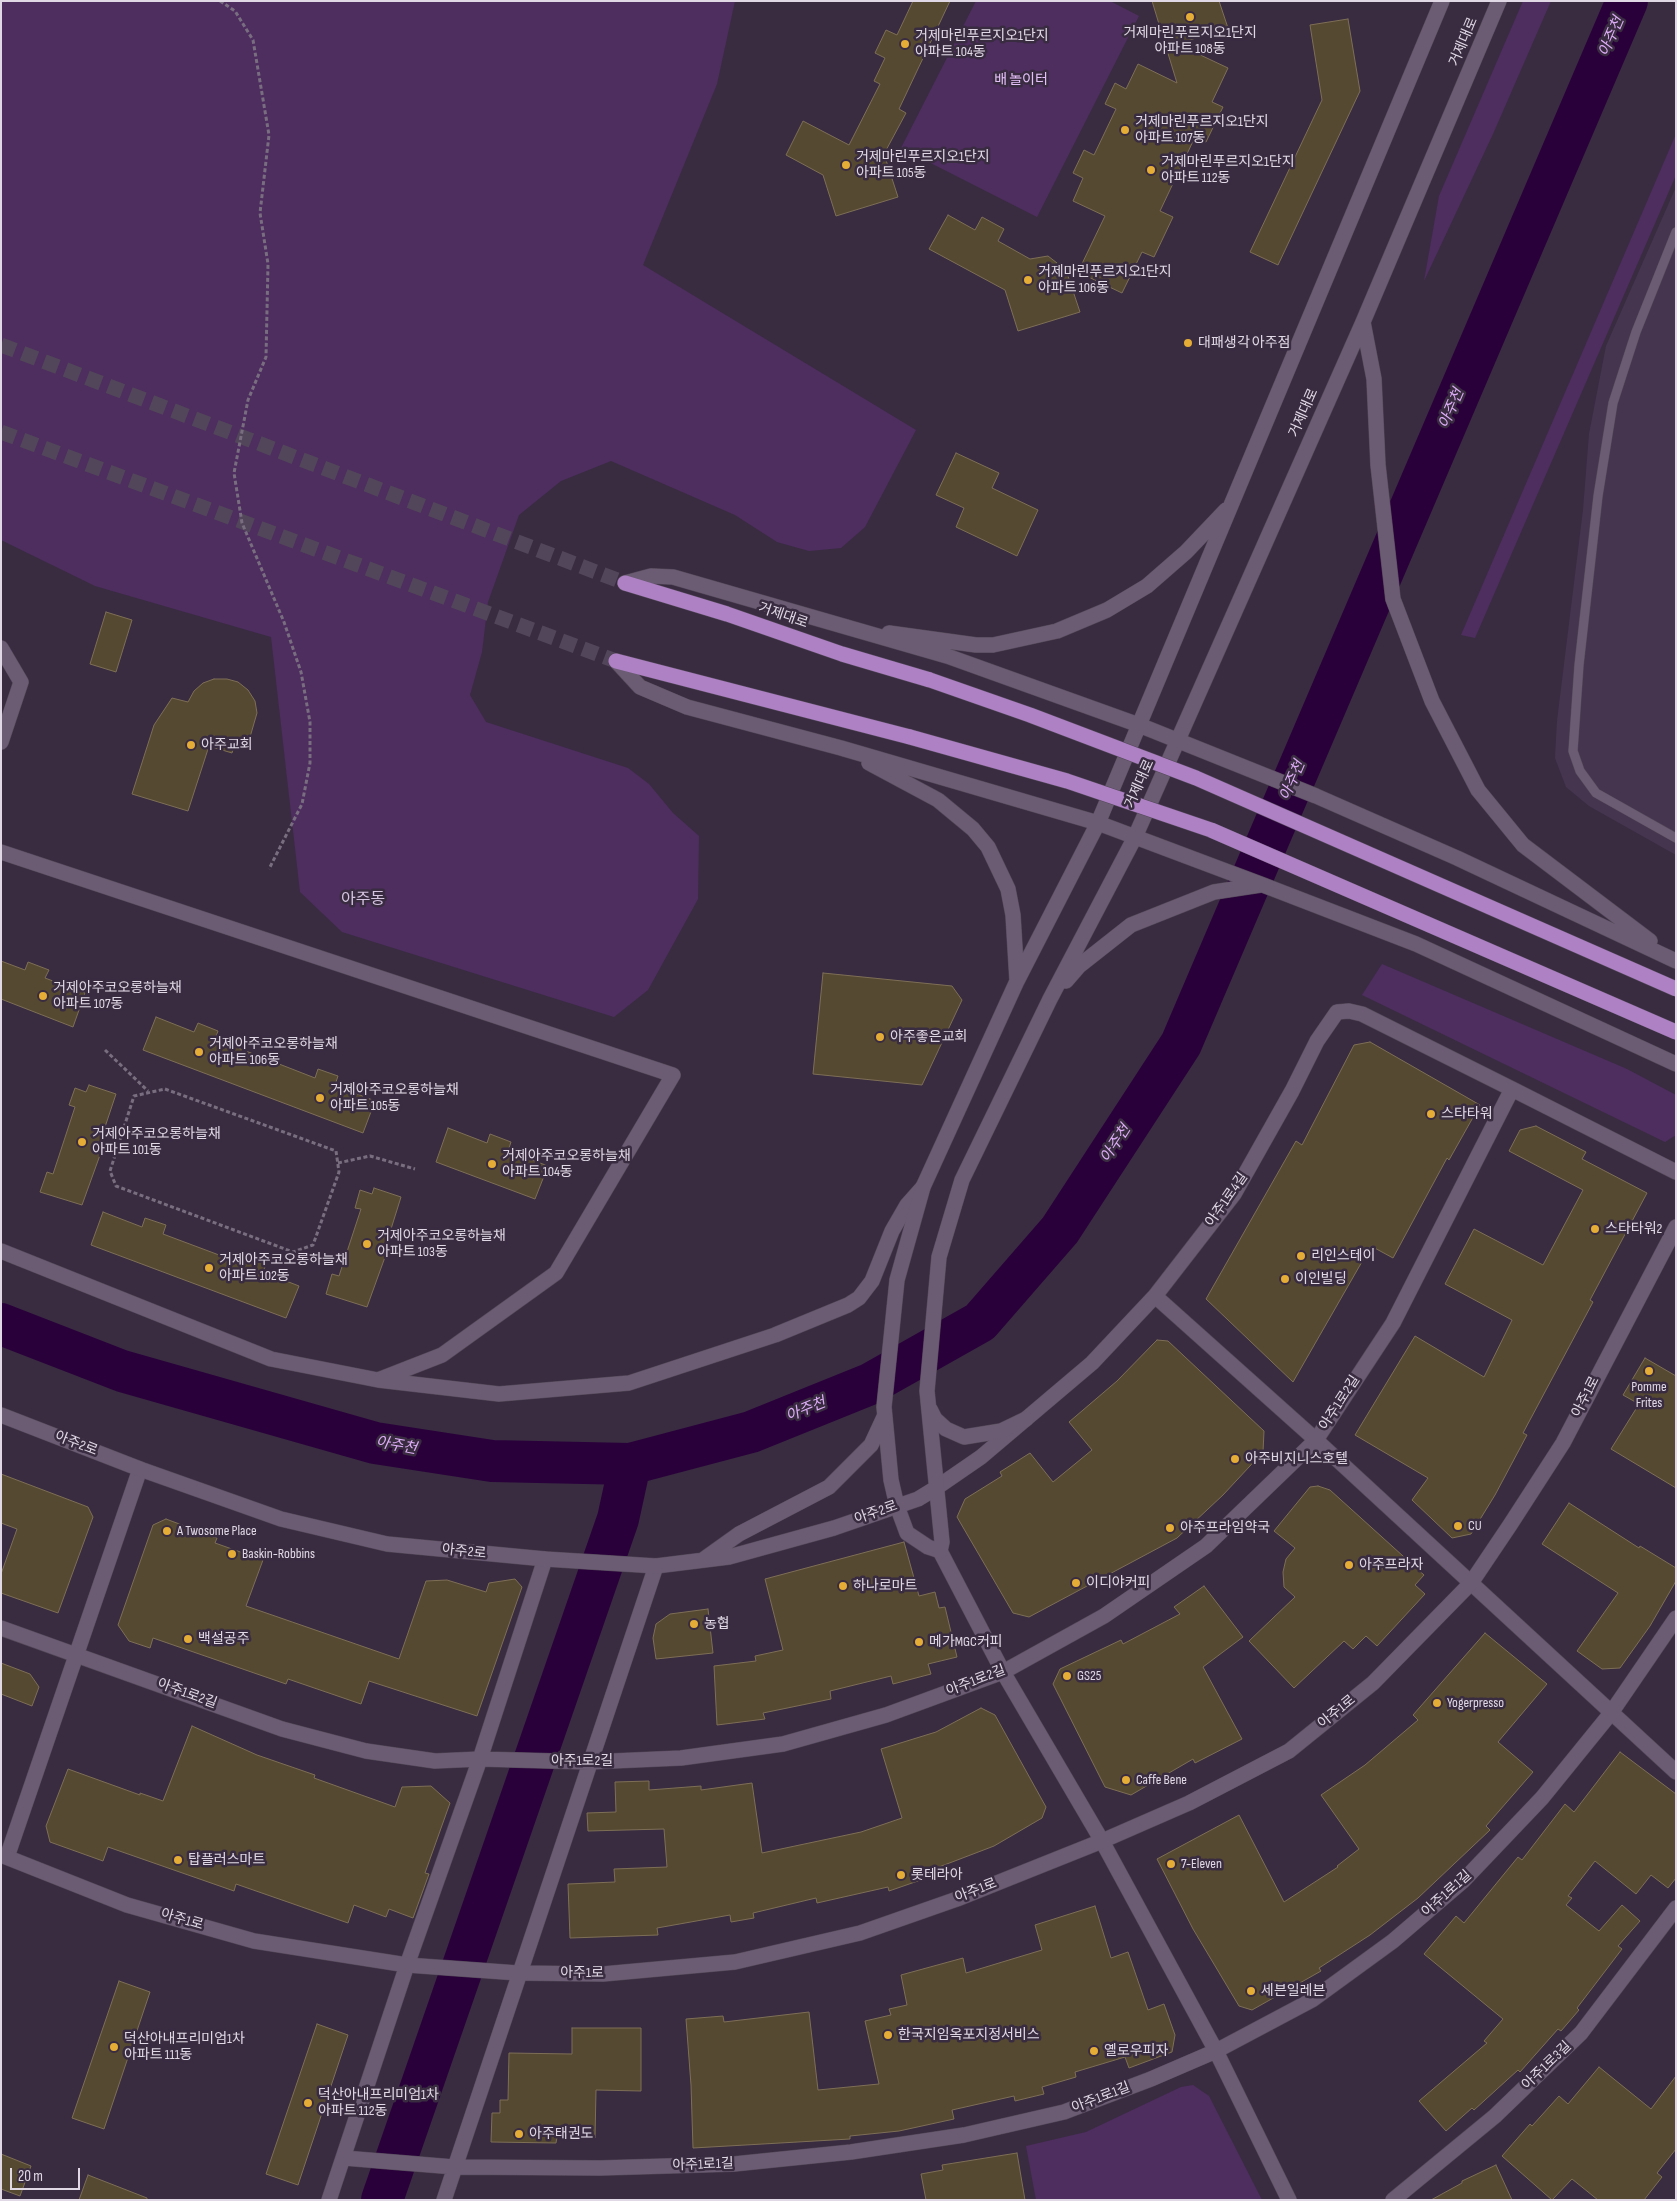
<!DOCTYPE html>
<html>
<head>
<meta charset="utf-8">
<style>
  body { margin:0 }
  #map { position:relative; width:1677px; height:2201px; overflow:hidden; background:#392c41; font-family:"Sofia Sans Condensed",sans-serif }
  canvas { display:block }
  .frame { position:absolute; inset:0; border:2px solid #e0d8e5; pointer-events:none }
  .scale { position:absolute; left:10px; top:2168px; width:70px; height:22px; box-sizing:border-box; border:2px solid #e0d8e5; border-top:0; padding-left:6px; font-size:15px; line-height:18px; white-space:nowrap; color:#e0d8e5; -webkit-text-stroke:4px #392c41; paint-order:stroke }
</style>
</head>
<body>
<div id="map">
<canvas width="1677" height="2201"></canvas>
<div class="frame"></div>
<div class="scale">20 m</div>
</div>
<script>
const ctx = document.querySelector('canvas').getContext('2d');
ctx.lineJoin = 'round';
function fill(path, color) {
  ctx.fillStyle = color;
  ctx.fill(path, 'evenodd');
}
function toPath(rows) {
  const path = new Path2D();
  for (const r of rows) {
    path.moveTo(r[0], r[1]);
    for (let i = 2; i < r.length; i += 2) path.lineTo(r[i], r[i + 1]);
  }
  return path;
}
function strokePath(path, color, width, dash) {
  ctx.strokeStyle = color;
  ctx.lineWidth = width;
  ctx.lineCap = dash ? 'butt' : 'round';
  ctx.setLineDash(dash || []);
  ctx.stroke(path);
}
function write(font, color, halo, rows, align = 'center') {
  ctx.font = font + ' "Sofia Sans Condensed","Noto Sans KR",sans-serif';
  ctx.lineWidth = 5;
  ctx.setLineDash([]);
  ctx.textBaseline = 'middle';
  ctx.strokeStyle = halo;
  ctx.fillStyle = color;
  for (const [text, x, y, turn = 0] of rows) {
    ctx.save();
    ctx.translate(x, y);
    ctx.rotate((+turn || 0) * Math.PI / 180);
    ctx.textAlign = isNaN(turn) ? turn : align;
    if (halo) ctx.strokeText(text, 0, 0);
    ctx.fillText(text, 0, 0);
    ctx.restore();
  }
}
fill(toPath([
  [1676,187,1676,855,1589,806,1566,787,1555,758,1557,721,1583,510,1589,434,1606,346]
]), '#46354f');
fill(toPath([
  [1,1,735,1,717,84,643,265,916,430,865,527,841,548,809,551,777,542,735,515,611,461,561,481,519,515,488,602,482,652,470,695,486,722,628,768,649,784,673,813,699,836,698,899,648,990,614,1017,342,932,300,892,271,637,95,586,1,540],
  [976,1,1110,1,1139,16,1037,217,901,148],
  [1523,1,1551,1,1493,134,1424,281,1439,196],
  [1676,134,1676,175,1475,638,1461,635],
  [1382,964,1627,1069,1676,1095,1676,1135,1665,1142,1362,995],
  [1193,2085,1209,2096,1262,2200,1036,2200,1026,2146,1086,2132,1181,2087]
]), '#4e2d5f');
strokePath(toPath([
  [1,1324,122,1371,375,1443,492,1461,630,1464,751,1432,870,1384,980,1322,1060,1230,1181,1044,1627,1],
  [382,2200,618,1519,630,1464]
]), '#2a003b', 42);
const building = toPath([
  [913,1,950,1,899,109,906,113,884,154,898,197,836,216,823,175,786,155,803,121,849,145,880,84,874,81,885,58,875,53,886,30,897,35,913,1],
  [1152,1,1219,1,1228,28,1177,44,1228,68,1212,102,1223,107,1206,142,1195,137,1160,211,1173,217,1154,257,1142,252,1122,293,1078,272,1105,216,1073,201,1083,178,1073,173,1084,150,1094,155,1116,109,1105,104,1115,83,1126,89,1138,64,1177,83,1152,1],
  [1348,19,1360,91,1278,265,1250,252,1322,100,1310,25,1348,19],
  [948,215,975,230,982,217,1004,229,998,241,1030,259,1048,256,1066,270,1080,312,1018,331,1005,290,929,249,948,215],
  [956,453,999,473,992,488,1038,510,1017,556,956,527,964,508,936,495,956,453],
  [106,612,132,620,116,672,90,664,106,612],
  [214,679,227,679,238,682,248,690,255,701,257,713,248,744,236,740,232,753,209,746,188,811,132,794,154,725,172,698,188,702,194,691,203,683,214,679],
  [1,961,25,970,28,962,49,970,45,978,85,993,73,1027,1,999,1,961],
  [823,973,952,986,962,1000,922,1085,813,1074,823,973],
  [156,1017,194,1032,198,1023,218,1031,215,1039,315,1078,318,1069,338,1076,335,1085,375,1101,363,1133,143,1050,156,1017],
  [1370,1042,1480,1105,1449,1160,1447,1158,1393,1258,1371,1246,1293,1382,1206,1299,1296,1141,1302,1145,1354,1045,1370,1042],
  [89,1085,116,1094,100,1142,104,1144,82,1205,40,1192,47,1172,53,1174,75,1107,69,1105,75,1088,86,1092,89,1085],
  [1536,1126,1586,1152,1582,1159,1647,1193,1590,1300,1593,1302,1523,1433,1527,1435,1495,1495,1471,1534,1452,1538,1412,1500,1428,1478,1355,1435,1415,1336,1484,1377,1512,1320,1445,1284,1474,1229,1543,1265,1583,1190,1509,1151,1520,1130,1536,1126],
  [448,1128,487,1143,490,1134,511,1142,508,1151,548,1166,535,1199,436,1162,448,1128],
  [374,1188,401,1197,386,1245,389,1246,367,1307,326,1294,332,1274,339,1276,361,1209,355,1208,360,1190,372,1194,374,1188],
  [103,1212,142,1227,145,1218,166,1225,163,1234,243,1264,246,1257,266,1264,263,1272,299,1286,286,1318,91,1245,103,1212],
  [1157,1340,1168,1341,1264,1431,1263,1452,1223,1495,1177,1538,1029,1617,1013,1613,957,1517,965,1499,1002,1476,1000,1472,1030,1453,1053,1482,1092,1450,1069,1422,1117,1381,1157,1340],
  [1645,1358,1676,1376,1676,1488,1611,1449,1639,1404,1623,1395,1645,1358],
  [1,1474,88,1507,93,1517,58,1613,1,1593,1,1574,17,1529,1,1523,1,1474],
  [1318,1486,1330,1490,1424,1575,1415,1585,1425,1594,1377,1646,1366,1636,1353,1649,1344,1641,1294,1688,1249,1641,1295,1597,1284,1587,1283,1572,1286,1559,1295,1548,1274,1531,1310,1487,1318,1486],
  [1569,1503,1639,1548,1640,1546,1676,1568,1676,1581,1650,1626,1620,1668,1602,1669,1577,1651,1618,1593,1542,1544,1569,1503],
  [166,1519,217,1538,215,1543,263,1560,246,1606,399,1659,426,1581,447,1580,486,1592,489,1583,515,1579,522,1587,477,1716,369,1681,361,1704,288,1679,286,1684,153,1638,150,1648,129,1641,118,1625,153,1525,166,1519],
  [904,1542,919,1596,935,1592,939,1608,945,1607,957,1657,928,1664,931,1674,893,1684,891,1676,830,1691,831,1699,763,1713,765,1719,717,1725,714,1666,756,1661,755,1656,783,1650,765,1579,904,1542],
  [1204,1586,1243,1637,1203,1667,1242,1739,1195,1763,1193,1759,1131,1795,1105,1787,1053,1684,1060,1669,1121,1640,1123,1644,1180,1614,1174,1607,1204,1586],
  [708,1609,713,1653,656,1659,653,1638,656,1624,670,1614,708,1609],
  [1485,1633,1547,1684,1498,1742,1533,1772,1486,1826,1490,1830,1418,1898,1370,1935,1319,1968,1321,1971,1252,2010,1239,2006,1193,1929,1157,1859,1239,1815,1284,1902,1338,1867,1337,1866,1359,1849,1321,1795,1365,1765,1418,1720,1413,1715,1485,1633],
  [1,1663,30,1674,39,1687,32,1706,1,1694,1,1663],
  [981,1708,995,1715,1046,1807,1042,1818,994,1846,939,1867,941,1873,889,1891,888,1887,817,1903,816,1898,753,1913,754,1918,731,1922,730,1915,657,1928,658,1935,570,1938,568,1884,615,1882,614,1869,667,1867,664,1829,588,1831,587,1813,616,1812,615,1782,649,1781,649,1790,701,1786,701,1790,752,1783,762,1853,861,1832,902,1818,881,1749,936,1732,981,1708],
  [192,1726,257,1755,315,1775,314,1778,395,1807,402,1787,431,1786,450,1803,425,1873,429,1874,413,1918,389,1909,386,1917,354,1905,348,1923,236,1884,234,1891,108,1847,103,1861,50,1842,46,1826,68,1769,140,1795,140,1793,163,1801,192,1726],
  [1620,1752,1676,1794,1676,1878,1668,1888,1651,1875,1636,1894,1595,1861,1568,1896,1572,1898,1566,1905,1599,1931,1622,1905,1640,1921,1618,1946,1622,1949,1577,2008,1579,2010,1561,2031,1558,2029,1520,2072,1518,2070,1474,2110,1472,2108,1446,2131,1419,2101,1487,2043,1484,2041,1503,2019,1424,1954,1456,1916,1464,1923,1518,1857,1522,1860,1565,1804,1574,1812,1620,1752],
  [1095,1906,1111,1958,1128,1952,1148,2010,1164,2004,1175,2035,1172,2052,1129,2068,1125,2057,1075,2072,1076,2077,1042,2087,1044,2094,1015,2101,1014,2096,952,2110,954,2119,899,2131,850,2136,850,2139,693,2148,691,2085,686,2019,723,2016,724,2022,809,2012,818,2090,879,2084,865,2021,891,2015,889,2009,907,2005,901,1975,963,1958,966,1973,1042,1950,1035,1925,1095,1906],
  [119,1981,150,1992,104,2129,72,2118,119,1981],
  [317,2024,348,2035,298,2185,266,2174,317,2024],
  [572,2028,641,2028,641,2091,596,2090,595,2138,557,2137,556,2143,491,2142,492,2113,500,2113,500,2100,508,2100,509,2053,572,2054,572,2028],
  [1599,2067,1651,2109,1676,2076,1676,2149,1657,2173,1662,2177,1644,2200,1598,2200,1572,2179,1552,2200,1502,2156,1530,2124,1532,2126,1559,2096,1568,2104,1599,2067],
  [1017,2153,1025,2200,926,2200,921,2174,943,2170,942,2165,1017,2153],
  [1,2154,31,2166,20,2196,1,2189,1,2154],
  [1496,2165,1512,2200,1431,2200,1462,2183,1462,2181,1496,2165],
  [88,2175,147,2198,147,2200,79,2200,88,2175]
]);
fill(building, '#564931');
strokePath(building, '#7d6f56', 1);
strokePath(toPath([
  [1,345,625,583],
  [1,432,616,661]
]), '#52465a', 15, [15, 8]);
const lane = toPath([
  [1676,232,1636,332,1613,403,1598,496,1579,665,1573,751,1580,771,1596,793,1676,838]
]);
const street = toPath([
  [1,648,21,682,1,742],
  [1,852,673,1075,556,1273,442,1355,378,1380],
  [1,1251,271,1359,378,1380,499,1394,629,1383,775,1335,848,1305,859,1298,872,1281,892,1231,907,1205,923,1187],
  [1155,1296,1316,1440,1676,1772],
  [936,1488,981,1457,1092,1363,1155,1296,1234,1194,1292,1091,1317,1041,1337,1012,1349,1011,1362,1014,1512,1089],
  [940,1551,1003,1672,1102,1841,1216,2051,1289,2200],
  [1,1628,282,1729,366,1751,435,1761,480,1759,589,1762,681,1758,783,1744,886,1715,1003,1672,1104,1616,1206,1546,1316,1440,1393,1323,1512,1089,1676,1172],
  [7,1857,140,1469],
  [344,2158,454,2167,600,2168,734,2164,851,2152,964,2135,1064,2112,1151,2079,1216,2051,1312,2000,1393,1941,1463,1881,1542,1798,1611,1713,1676,1618],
  [329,2200,407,1965,480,1759,545,1559],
  [444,2200,656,1566],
  [1393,2200,1495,2116,1581,2033,1676,1908]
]);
const secondary = toPath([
  [1442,1,1098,823,1017,981,923,1187,897,1280,884,1407,891,1480,897,1506,907,1533,928,1547,940,1551,942,1542,927,1391,939,1257,962,1180,1050,999,1135,837,1363,322,1499,1],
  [1363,322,1374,379,1378,465,1393,599,1432,701,1478,790,1523,845,1650,941],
  [625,583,651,576,673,577,947,656,1139,725,1316,796,1457,858,1676,961],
  [889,633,976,645,993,645,1057,631,1107,610,1147,586,1186,552,1226,510],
  [616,661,640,687,687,707,841,748,1098,823,1263,885,1416,944,1676,1064],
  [869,763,938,800,973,829,988,847,1008,889,1013,915,1017,981],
  [1066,981,1079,966,1131,925,1214,892,1260,885],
  [930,1409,935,1419,946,1429,964,1437,1001,1431,1026,1419],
  [1,1415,140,1469,281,1519,387,1544,545,1559,656,1566,729,1557,834,1528,918,1499,936,1488],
  [704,1559,739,1534,829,1487,871,1445,884,1417],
  [1,1855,127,1905,254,1941,407,1965,518,1973,603,1974,735,1962,860,1933,957,1899,1102,1841,1189,1803,1289,1751,1373,1683,1471,1583,1510,1525,1563,1443,1676,1227]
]);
const highway = toPath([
  [625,583,727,614,842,654,930,680],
  [616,661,910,737]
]);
strokePath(lane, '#534758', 10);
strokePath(street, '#534758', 16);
strokePath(secondary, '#534758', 16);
strokePath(highway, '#534758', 16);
strokePath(toPath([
  [220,1,235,11,253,40,269,135,260,213,268,264,266,357,248,400,234,473,242,523,284,622,301,672,310,722,310,763,302,804,269,869],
  [105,1050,148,1091],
  [165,1089,336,1151,339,1172,313,1245,293,1252,116,1186,110,1171,134,1096,165,1089],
  [338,1163,370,1156,415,1169]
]), '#796e80', 3, [4, 2.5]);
strokePath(lane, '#6b5c73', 9);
strokePath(street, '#6b5c73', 15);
strokePath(secondary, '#6b5c73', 15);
strokePath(highway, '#ae81c5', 15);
const highwayBridge = toPath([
  [930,680,1030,715,1196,778,1676,989],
  [910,737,1067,781,1211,830,1676,1032]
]);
strokePath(highwayBridge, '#534758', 16, []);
strokePath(highwayBridge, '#ae81c5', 15);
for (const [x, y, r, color] of [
  [1190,17,5,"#e5ad36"],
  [905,44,5,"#e5ad36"],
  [1125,130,5,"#e5ad36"],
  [846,165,5,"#e5ad36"],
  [1151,170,5,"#e5ad36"],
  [1028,280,5,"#e5ad36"],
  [1188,343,5,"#e5ad36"],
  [191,745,5,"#e5ad36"],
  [43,996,5,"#e5ad36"],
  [880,1037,5,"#e5ad36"],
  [199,1052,5,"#e5ad36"],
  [320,1098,5,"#e5ad36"],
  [1431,1114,5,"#e5ad36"],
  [82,1142,5,"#e5ad36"],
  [492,1164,5,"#e5ad36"],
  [1595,1229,5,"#e5ad36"],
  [367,1244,5,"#e5ad36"],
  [1301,1256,5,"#e5ad36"],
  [209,1268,5,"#e5ad36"],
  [1285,1279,5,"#e5ad36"],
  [1649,1371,5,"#e5ad36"],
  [1235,1459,5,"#e5ad36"],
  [1458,1526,5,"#e5ad36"],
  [1170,1528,5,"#e5ad36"],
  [167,1531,5,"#e5ad36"],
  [232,1554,5,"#e5ad36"],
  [1349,1565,5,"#e5ad36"],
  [1076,1583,5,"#e5ad36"],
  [843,1586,5,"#e5ad36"],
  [694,1624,5,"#e5ad36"],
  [188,1639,5,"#e5ad36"],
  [919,1642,5,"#e5ad36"],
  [1067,1676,5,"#e5ad36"],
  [1437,1703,5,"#e5ad36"],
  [1126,1780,5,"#e5ad36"],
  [178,1860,5,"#e5ad36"],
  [1171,1864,5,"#e5ad36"],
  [901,1875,5,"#e5ad36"],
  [1251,1991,5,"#e5ad36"],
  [888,2035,5,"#e5ad36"],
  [114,2047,5,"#e5ad36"],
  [1094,2051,5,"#e5ad36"],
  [308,2103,5,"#e5ad36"],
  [519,2134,5,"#e5ad36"]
]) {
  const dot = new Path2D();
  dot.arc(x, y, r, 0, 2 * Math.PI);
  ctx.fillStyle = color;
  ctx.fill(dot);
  strokePath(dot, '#392c41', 2);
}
write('14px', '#e0d8e5', '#392c41', [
  ["거제마린푸르지오1단지",1190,33,"center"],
  ["아파트 108동",1190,49,"center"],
  ["거제마린푸르지오1단지",915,36],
  ["아파트 104동",915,52],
  ["거제마린푸르지오1단지",1135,122],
  ["아파트 107동",1135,138],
  ["거제마린푸르지오1단지",856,157],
  ["아파트 105동",856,173],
  ["거제마린푸르지오1단지",1161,162],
  ["아파트 112동",1161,178],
  ["거제마린푸르지오1단지",1038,272],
  ["아파트 106동",1038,288],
  ["대패생각 아주점",1198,343],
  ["아주교회",201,745],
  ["거제아주코오롱하늘채",53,988],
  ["아파트 107동",53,1004],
  ["아주좋은교회",890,1037],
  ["거제아주코오롱하늘채",209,1044],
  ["아파트 106동",209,1060],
  ["거제아주코오롱하늘채",330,1090],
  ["아파트 105동",330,1106],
  ["스타타워",1441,1114],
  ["거제아주코오롱하늘채",92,1134],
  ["아파트 101동",92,1150],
  ["거제아주코오롱하늘채",502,1156],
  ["아파트 104동",502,1172],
  ["스타타워2",1605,1229],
  ["거제아주코오롱하늘채",377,1236],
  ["아파트 103동",377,1252],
  ["리인스테이",1311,1256],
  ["거제아주코오롱하늘채",219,1260],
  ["아파트 102동",219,1276],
  ["이인빌딩",1295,1279],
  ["Pomme",1649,1387,"center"],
  ["Frites",1649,1403,"center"],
  ["아주비지니스호텔",1245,1459],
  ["CU",1468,1526],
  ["아주프라임약국",1180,1528],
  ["A Twosome Place",177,1531],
  ["Baskin-Robbins",242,1554],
  ["아주프라자",1359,1565],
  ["이디야커피",1086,1583],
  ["하나로마트",853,1586],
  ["농협",704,1624],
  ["백설공주",198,1639],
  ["메가MGC커피",929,1642],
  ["GS25",1077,1676],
  ["Yogerpresso",1447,1703],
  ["Caffe Bene",1136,1780],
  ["탑플러스마트",188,1860],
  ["7-Eleven",1181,1864],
  ["롯테라아",911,1875],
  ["세븐일레븐",1261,1991],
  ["한국지임옥포지정서비스",898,2035],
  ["덕산아내프리미엄1차",124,2039],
  ["아파트 111동",124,2055],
  ["옐로우피자",1104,2051],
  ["덕산아내프리미엄1차",318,2095],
  ["아파트 112동",318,2111],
  ["아주태권도",529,2134]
], 'left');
write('14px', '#e0d8e5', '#392c41', [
  ["거제대로",1464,42,-67],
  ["거제대로",1304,413,-66],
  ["거제대로",783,616,19],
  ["거제대로",1140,784,-66],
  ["아주1로4길",1227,1200,-55],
  ["아주1로",1586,1397,-63],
  ["아주1로2길",1340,1403,-57],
  ["아주2로",76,1444,21],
  ["아주2로",876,1513,-19],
  ["아주2로",464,1552,6],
  ["아주1로2길",976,1681,-21],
  ["아주1로2길",187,1694,20],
  ["아주1로",1337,1712,-39],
  ["아주1로2길",582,1761],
  ["아주1로",976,1891,-21],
  ["아주1로1길",1447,1894,-42],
  ["아주1로",182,1920,16],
  ["아주1로",582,1973],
  ["아주1로3길",1547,2066,-44],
  ["아주1로1길",1101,2098,-21],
  ["아주1로1길",703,2165,-2]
]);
write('14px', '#e5c1f9', '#392c41', [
  ["배 놀이터",1021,80]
]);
write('italic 15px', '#deadf7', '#392c41', [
  ["아주천",1612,37,-67],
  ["아주천",1452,409,-67],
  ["아주천",1293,781,-67],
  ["아주천",1116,1144,-57],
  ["아주천",806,1410,-22],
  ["아주천",396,1446,10]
]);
write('16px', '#d6c5e0', '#392c41', [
  ["아주동",363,900]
]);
</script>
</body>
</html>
